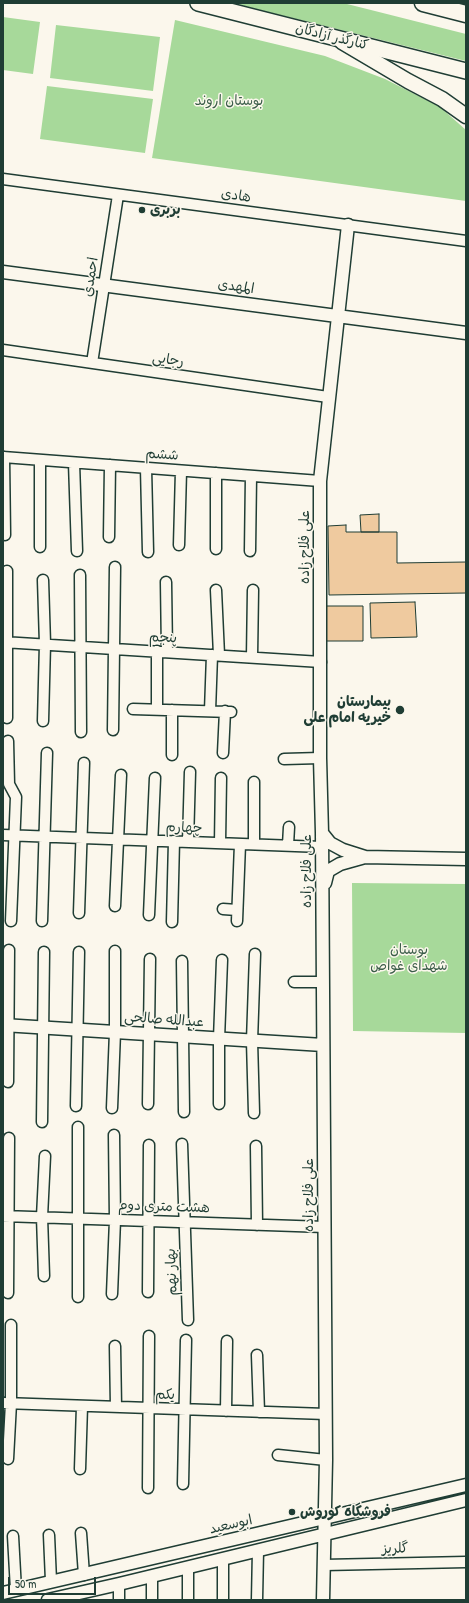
<!DOCTYPE html>
<html>
<head>
<meta charset="utf-8">
<style>
  body { margin:0 }
  #map { position:relative; width:469px; height:1603px; overflow:hidden; background:#fbf7ec; font-family:"Patrick Hand",sans-serif }
  canvas { display:block }
  .frame { position:absolute; inset:0; border:4px solid #1f3d34; pointer-events:none }
  .scale { position:absolute; left:8px; top:1577px; width:88px; height:18px; box-sizing:border-box; border:2px solid #1f3d34; border-top:0; padding-left:5px; font-size:12px; line-height:14px; white-space:nowrap; color:#1f3d34; -webkit-text-stroke:3px #fbf7ec; paint-order:stroke }
</style>
</head>
<body>
<div id="map">
<canvas width="469" height="1603"></canvas>
<div class="frame"></div>
<div class="scale">50 m</div>
</div>
<script>
const ctx = document.querySelector('canvas').getContext('2d');
ctx.lineJoin = 'round';
function fill(path, color) {
  ctx.fillStyle = color;
  ctx.fill(path, 'evenodd');
}
function toPath(rows) {
  const path = new Path2D();
  for (const r of rows) {
    path.moveTo(r[0], r[1]);
    for (let i = 2; i < r.length; i += 2) path.lineTo(r[i], r[i + 1]);
  }
  return path;
}
function strokePath(path, color, width, dash) {
  ctx.strokeStyle = color;
  ctx.lineWidth = width;
  ctx.lineCap = dash ? 'butt' : 'round';
  ctx.setLineDash(dash || []);
  ctx.stroke(path);
}
function write(font, color, halo, rows, align = 'center') {
  ctx.font = font + ' "Patrick Hand","Playpen Sans Arabic",sans-serif';
  ctx.lineWidth = 3;
  ctx.setLineDash([]);
  ctx.textBaseline = 'middle';
  ctx.strokeStyle = halo;
  ctx.fillStyle = color;
  for (const [text, x, y, turn = 0] of rows) {
    ctx.save();
    ctx.translate(x, y);
    ctx.rotate((+turn || 0) * Math.PI / 180);
    ctx.textAlign = isNaN(turn) ? turn : align;
    if (halo) ctx.strokeText(text, 0, 0);
    ctx.fillText(text, 0, 0);
    ctx.restore();
  }
}
fill(toPath([
  [232,3,343,3,367,9,466,34,466,61],
  [3,17,40,22,33,74,3,70],
  [175,20,325,56,385,79,440,107,466,130,466,201,152,158],
  [56,25,160,37,153,91,50,78],
  [47,86,153,99,145,153,40,139],
  [352,883,466,884,466,1033,353,1031]
]), '#a7d99a');
const building = toPath([
  [379,514,379,532,361,532,360,515,379,514],
  [346,525,346,532,397,532,397,563,466,562,466,593,329,595,328,526,346,525],
  [415,602,417,637,371,638,370,603,415,602],
  [321,606,363,606,363,641,322,641,321,606]
]);
fill(building, '#efca9f');
strokePath(building, '#1f3d34', 1);
const minor = toPath([
  [3,179,466,241],
  [3,350,328,397],
  [92,363,118,195],
  [3,457,320,481],
  [4,457,5,535],
  [40,460,40,547],
  [74,463,77,551],
  [146,468,148,552],
  [216,473,216,549],
  [109,537,110,465],
  [179,545,181,471],
  [250,551,251,476],
  [7,571,7,718],
  [80,575,81,732],
  [166,582,167,652],
  [216,590,219,655],
  [3,642,321,662],
  [252,657,253,590],
  [133,709,231,712],
  [157,709,157,651],
  [210,711,212,655],
  [43,721,45,644,43,580],
  [113,730,115,567],
  [8,741,9,784,16,797,11,921],
  [223,753,225,711],
  [172,755,172,710],
  [284,759,320,758],
  [254,782,254,844],
  [3,835,322,847],
  [188,842,190,772],
  [220,843,221,778],
  [288,845,289,827],
  [115,906,121,775],
  [223,909,237,910],
  [79,913,84,763],
  [149,915,155,778],
  [42,921,47,753],
  [237,921,240,844],
  [172,922,174,841],
  [182,961,184,1112],
  [294,982,323,982],
  [8,1082,9,950],
  [148,1104,150,959],
  [219,1104,219,1039,222,960],
  [76,1106,79,952],
  [112,1108,115,1032,115,951],
  [254,1113,252,1041,255,954],
  [42,1122,44,952],
  [78,1127,78,1297],
  [182,1144,188,1320],
  [256,1146,257,1225],
  [3,1216,325,1227],
  [44,1276,42,1217,45,1156],
  [148,1292,149,1145],
  [8,1293,9,1138],
  [112,1294,115,1220,114,1135],
  [115,1346,116,1407],
  [257,1355,259,1412],
  [3,1403,326,1414],
  [226,1411,227,1341],
  [278,1455,326,1460],
  [8,1459,11,1403,11,1325],
  [80,1469,82,1406],
  [183,1484,186,1340],
  [148,1488,149,1336],
  [81,1533,84,1575],
  [49,1535,51,1581],
  [13,1536,16,1590],
  [324,1565,466,1562],
  [188,1567,188,1600],
  [152,1576,152,1600],
  [119,1600,119,1584],
  [223,1600,223,1559],
  [257,1600,258,1550]
]);
const tertiary = toPath([
  [3,272,466,333],
  [322,833,330,843,343,850,365,857,466,859],
  [325,883,328,871,340,864,365,857],
  [3,1025,323,1045],
  [3,1593,466,1485],
  [48,1600,119,1584,466,1500],
  [323,1600,326,1460,322,833,320,758,320,481,348,225]
]);
const secondary = toPath([
  [342,42,408,81,442,99,466,116]
]);
const primary = toPath([
  [198,3,466,71]
]);
const trunk = toPath([
  [423,3,466,14]
]);
strokePath(minor, '#1f3d34', 13);
strokePath(tertiary, '#1f3d34', 15);
strokePath(secondary, '#1f3d34', 17);
strokePath(primary, '#1f3d34', 18);
strokePath(trunk, '#1f3d34', 19);
strokePath(minor, '#fbf7ec', 10);
strokePath(tertiary, '#fbf7ec', 12);
strokePath(secondary, '#fbf7ec', 14);
strokePath(primary, '#fbf7ec', 15);
strokePath(trunk, '#fbf7ec', 16);
for (const [x, y, r, color] of [
  [142,210,4,"#1f3d34"],
  [400,710,5,"#1f3d34"],
  [292,1512,4,"#1f3d34"]
]) {
  const dot = new Path2D();
  dot.arc(x, y, r, 0, 2 * Math.PI);
  ctx.fillStyle = color;
  ctx.fill(dot);
  strokePath(dot, '#fbf7ec', 1.5);
}
write('14px', '#1f3d34', '#fbf7ec', [
  ["کنارگذر آزادگان",332,37,14],
  ["هادی",236,196,8],
  ["احمدی",91,277,-81],
  ["المهدی",236,287,8],
  ["رجایی",168,360,8],
  ["ششم",162,455,4],
  ["علی فلاح زاده",305,547,-90],
  ["پنجم",163,638,3],
  ["چهارم",184,828,2],
  ["علی فلاح زاده",307,871,-90],
  ["عبدالله صالحی",164,1020,4],
  ["علی فلاح زاده",309,1195,-90],
  ["هشت متری دوم",164,1207,2],
  ["بهار نهم",172,1272,-92],
  ["یکم",165,1395,2],
  ["ابوسعید",231,1525,-13],
  ["گلریز",395,1549,-1]
]);
write('14px', '#3a5c48', '#fbf7ec', [
  ["بوستان اروند",229,101],
  ["بوستان",409,950],
  ["شهدای غواص",409,966]
]);
write('bold 14px', '#1f3d34', '#fbf7ec', [
  ["بربری",150,210],
  ["بیمارستان",391,702,"right"],
  ["خیریه امام علی",391,718,"right"],
  ["فروشگاه کوروش",300,1512]
], 'left');
</script>
</body>
</html>
